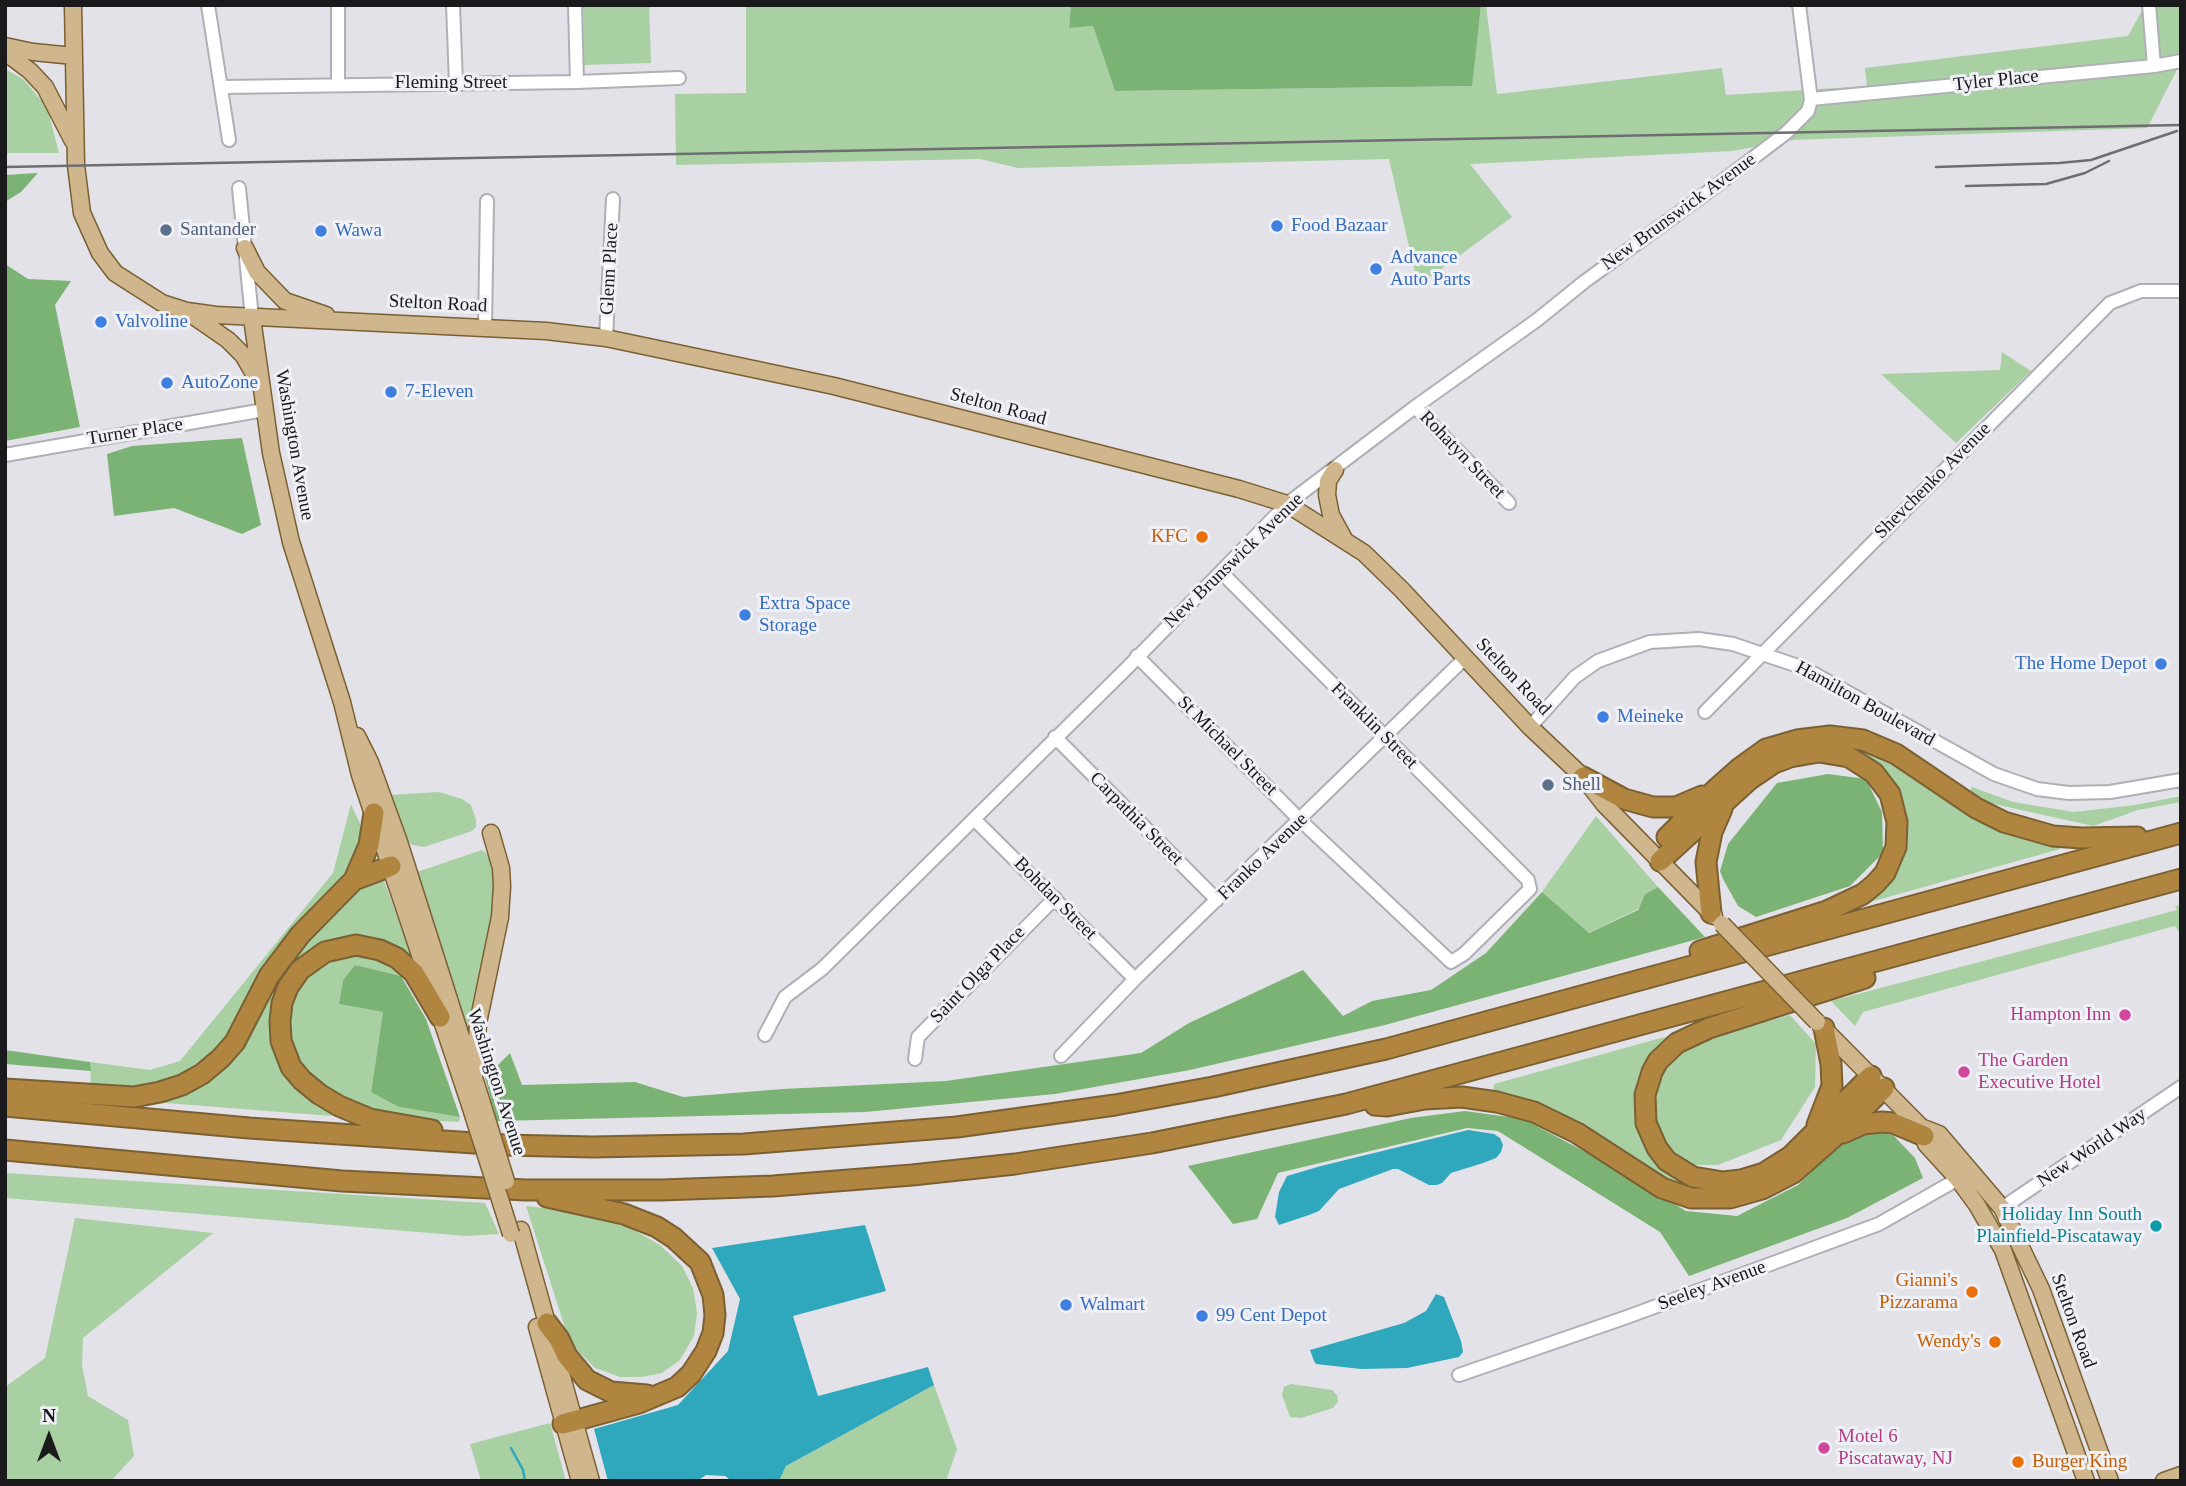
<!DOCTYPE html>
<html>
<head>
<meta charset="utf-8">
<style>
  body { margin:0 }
  #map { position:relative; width:2186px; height:1486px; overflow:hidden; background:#e3e2e9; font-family:Georgia,serif }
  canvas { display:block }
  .frame { position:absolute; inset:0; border:7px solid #1a1a1c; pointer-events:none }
  .north { position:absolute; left:14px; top:1402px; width:70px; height:70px; -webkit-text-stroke:5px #f0f0f7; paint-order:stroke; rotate:0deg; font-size:19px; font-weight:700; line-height:28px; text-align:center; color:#1a1a1c }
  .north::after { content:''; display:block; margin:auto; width:24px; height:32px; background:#1a1a1c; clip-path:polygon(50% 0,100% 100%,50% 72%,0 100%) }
</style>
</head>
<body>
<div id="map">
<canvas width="2186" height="1486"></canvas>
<div class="frame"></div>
<div class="north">N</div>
</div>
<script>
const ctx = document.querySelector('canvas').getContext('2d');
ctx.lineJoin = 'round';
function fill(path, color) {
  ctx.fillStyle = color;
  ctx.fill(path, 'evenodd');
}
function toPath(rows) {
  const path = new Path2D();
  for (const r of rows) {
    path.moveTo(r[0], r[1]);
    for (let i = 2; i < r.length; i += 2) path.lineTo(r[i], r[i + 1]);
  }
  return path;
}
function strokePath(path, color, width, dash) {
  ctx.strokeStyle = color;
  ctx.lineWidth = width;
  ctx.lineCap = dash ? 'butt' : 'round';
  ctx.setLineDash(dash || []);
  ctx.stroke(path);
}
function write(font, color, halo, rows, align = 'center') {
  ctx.font = font + ' Georgia,serif';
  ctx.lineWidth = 6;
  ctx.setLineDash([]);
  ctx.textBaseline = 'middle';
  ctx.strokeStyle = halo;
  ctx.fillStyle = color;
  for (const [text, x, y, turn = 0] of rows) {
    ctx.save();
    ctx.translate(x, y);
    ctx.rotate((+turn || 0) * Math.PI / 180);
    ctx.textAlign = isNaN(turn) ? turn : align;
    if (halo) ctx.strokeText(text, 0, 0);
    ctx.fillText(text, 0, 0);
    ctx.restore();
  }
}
fill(toPath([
  [583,5,649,5,651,63,584,65],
  [746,5,1071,5,1069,28,1093,26,1115,91,1471,86,1481,5,1486,5,1497,94,1722,68,1726,95,1867,86,1865,68,2128,36,2145,5,2181,5,2181,62,2147,128,1790,140,1733,151,1470,164,1512,217,1418,286,1389,159,1018,168,980,159,676,165,675,94,746,93],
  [5,69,23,79,47,107,59,153,5,153],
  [2002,352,2031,371,1956,443,1881,374,2000,370],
  [1843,743,1864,748,2060,842,2060,849,1831,913,1866,898,1903,820],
  [1972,787,2013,802,2074,812,2135,805,2181,796,2181,802,2138,810,2093,826,1967,798],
  [439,792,462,799,471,805,476,820,476,827,472,831,424,847,413,845,407,841,390,795],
  [351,804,366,837,355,865,223,1046,196,1070,158,1086,91,1089,90,1062,150,1070,180,1061,333,873],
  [1596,816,1658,887,1645,894,1638,909,1588,933,1542,892],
  [482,850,491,858,495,888,494,903,490,934,468,1030,453,994,417,872],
  [382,875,412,958,406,959,388,946,306,956,274,1033,332,1111,331,1116,141,1101,195,1085,282,963,357,886],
  [2181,905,2181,935,2175,926,1863,1012,1855,1026,1831,1001,2177,910,2175,906],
  [369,953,403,968,401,976,355,965,343,980,339,1004,383,1012,371,1091,399,1107,460,1117,459,1122,401,1119,350,1103,312,1079,295,1060,288,1040,286,1020,295,986,326,958],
  [1790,1015,1816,1044,1815,1087,1781,1140,1718,1165,1693,1165,1666,1147,1653,1115,1658,1082,1670,1059,1686,1045],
  [1672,1035,1637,1103,1676,1177,1700,1189,1660,1182,1493,1093,1494,1084],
  [5,1173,485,1203,499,1234,466,1236,5,1198],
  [526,1206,580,1212,627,1226,660,1245,682,1266,693,1288,697,1313,694,1336,680,1360,662,1373,642,1377,620,1377,595,1368,578,1351,567,1334],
  [75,1218,213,1233,83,1338,82,1365,88,1396,128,1420,134,1456,111,1481,5,1481,5,1387,45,1358],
  [1291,1384,1332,1390,1337,1395,1338,1402,1333,1408,1301,1418,1290,1417,1282,1395,1284,1387],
  [934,1385,957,1449,946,1481,779,1481,786,1466],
  [550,1423,566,1481,481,1481,470,1444]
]), '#a8d0a2');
fill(toPath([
  [1071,5,1481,5,1472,86,1115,91,1093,26,1069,28],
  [38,173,21,192,5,202,5,175],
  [5,264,28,279,71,281,55,305,80,427,5,441],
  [242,438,261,525,242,534,174,508,114,516,107,454,132,446],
  [1828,774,1866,779,1882,812,1883,853,1850,886,1756,917,1738,906,1723,879,1720,871,1728,844,1777,783],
  [1658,887,1705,937,1385,1025,1190,1070,1055,1094,865,1112,497,1121,485,1078,510,1053,522,1085,635,1082,683,1097,783,1089,946,1081,1141,1053,1189,1023,1303,970,1343,1016,1372,1001,1431,990,1486,953,1542,892,1589,933,1638,910,1645,894],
  [355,965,401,976,426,1019,460,1117,399,1107,371,1092,383,1012,339,1004,343,980],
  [5,1050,90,1062,91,1071,5,1064],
  [1465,1111,1523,1119,1614,1167,1686,1211,1737,1216,1798,1185,1838,1145,1869,1131,1893,1135,1915,1158,1923,1178,1847,1218,1689,1276,1660,1232,1498,1131,1467,1128,1278,1173,1257,1219,1233,1224,1188,1166,1411,1118]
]), '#7bb374');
fill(toPath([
  [1468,1130,1494,1134,1500,1138,1503,1145,1501,1152,1496,1158,1483,1163,1451,1173,1442,1183,1437,1185,1429,1185,1398,1169,1393,1169,1339,1189,1319,1211,1309,1215,1279,1225,1275,1217,1279,1192,1287,1176,1321,1166],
  [865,1225,886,1291,793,1316,818,1396,928,1367,934,1385,786,1466,779,1481,732,1481,725,1476,706,1475,697,1481,608,1481,594,1429,678,1405,728,1351,740,1299,712,1248],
  [1436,1294,1444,1297,1461,1341,1463,1352,1459,1357,1407,1368,1361,1369,1316,1364,1314,1361,1310,1350,1404,1323,1426,1311]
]), '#2fa7bd');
strokePath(toPath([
  [511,1448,523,1470,525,1481]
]), '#2fa7bd', 2.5);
const minor = toPath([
  [208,5,229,140],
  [338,5,338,84],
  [453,5,456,83],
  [575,5,577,82],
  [2149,5,2154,66],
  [222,87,577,82,679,78],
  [1811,99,2154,66,2181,61],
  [239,188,252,318],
  [485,328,487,201],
  [606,338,613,199],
  [1415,407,1509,503],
  [5,455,264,410],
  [1137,656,1300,820,1451,962,1464,954,1530,889,1528,880,1221,572],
  [1705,712,2110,303,2141,291,2181,291],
  [1530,727,1575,677,1598,661,1650,642,1699,639,1733,644,1804,668,1994,774,2037,789,2069,793,2110,792,2181,780],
  [1055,737,1217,900],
  [974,819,1135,979],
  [765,1035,785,997,822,969,1127,668,1287,504,1415,407,1537,320,1584,282,1720,183,1786,133,1808,111,1811,100,1799,5],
  [1061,1056,1135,979,1465,658],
  [915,1059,918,1037,1055,898],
  [2002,1208,2181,1087],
  [1459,1375,1627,1317,1879,1224,1958,1179]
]);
const major = toPath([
  [73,5,76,165,82,213,100,253,115,273,162,303,187,311,216,315,546,331,606,338,834,386,1239,489,1287,504,1364,553,1402,590,1530,727,1583,777,1604,804,1714,916],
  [5,46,33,52,74,56],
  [5,52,30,71,45,87,73,141],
  [245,248,257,272,285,301,326,315],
  [189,313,228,340,243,355,257,379],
  [252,318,271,453,291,542,342,702,360,775,470,1105],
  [1335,470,1328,481,1327,495,1331,515,1343,537],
  [357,736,370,762,399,842,482,1103],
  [1821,1026,1921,1127,1939,1134,2002,1208,2041,1289,2110,1481],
  [475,1072,478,1023,500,917,502,886,501,868,491,833],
  [1921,1127,1926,1144,1958,1179,1977,1205,2003,1250,2086,1481],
  [521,1230,591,1481],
  [537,1327,580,1481],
  [2164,1481,2181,1475]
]);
const highway = toPath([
  [1583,777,1624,799,1653,807,1676,807,1702,796],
  [1667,837,1716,789,1741,767,1766,749,1797,740,1830,736,1863,740,1896,754,1976,808,2004,822,2053,836,2081,838,2137,837],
  [1660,861,1749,780,1774,763,1790,757,1819,752,1849,757,1874,773,1890,794,1897,822,1896,847,1885,873,1875,884,1863,894,1827,911,1700,951],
  [354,880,369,845,374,813],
  [1711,913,1706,862,1712,832,1722,809],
  [1865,978,1709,1028,1677,1043,1658,1061,1652,1072,1645,1095,1646,1123,1657,1148,1667,1161,1693,1177,1723,1182,1741,1180,1764,1173,1791,1156,1871,1076],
  [5,1089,134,1097,160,1092,182,1085,202,1074,221,1058,235,1042,269,976,300,935,354,880,391,866],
  [1375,1105,1387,1106,1425,1099,1462,1097,1497,1102,1534,1112,1577,1133,1662,1188,1691,1198,1730,1198,1762,1189,1793,1173,1835,1136,1884,1088],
  [5,1106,249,1128,504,1145,593,1147,744,1144,957,1127,1115,1105,1213,1087,1386,1049,2181,833],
  [1817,1125,1832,1086,1831,1064,1824,1028],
  [432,1130,370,1119,339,1106,319,1094,302,1080,291,1067,281,1041,280,1021,282,1003,288,987,300,970,325,952,356,945,380,950,397,958,414,973,440,1017],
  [1843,1133,1863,1124,1882,1122,1893,1123,1924,1136],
  [5,1150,342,1181,526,1190,661,1190,773,1186,912,1175,1015,1164,1152,1143,1346,1104,2181,879],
  [547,1197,624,1214,657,1227,674,1238,700,1262,713,1295,715,1315,713,1333,706,1351,691,1374,677,1387,639,1403,563,1424],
  [547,1323,559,1339,567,1356,587,1380,611,1392,647,1395]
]);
strokePath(minor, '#afafb6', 16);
strokePath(major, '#7b6033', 19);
strokePath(highway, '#7b6033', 23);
strokePath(minor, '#fff', 12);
strokePath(major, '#cfb68c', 16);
strokePath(highway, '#af853f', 19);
strokePath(toPath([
  [5,167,2181,125],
  [1936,167,2059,163,2091,160,2177,131],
  [1966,186,2046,184,2085,173,2109,161]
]), '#6e6e72', 2.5);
const majorBridge = toPath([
  [1722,924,1817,1022],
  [482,1103,506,1181],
  [470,1105,511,1234]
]);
strokePath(majorBridge, '#7b6033', 19, []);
strokePath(majorBridge, '#cfb68c', 16);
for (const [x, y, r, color] of [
  [1277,226,7,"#3f7fe0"],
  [166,230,7,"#5c6f8a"],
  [321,231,7,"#3f7fe0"],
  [1376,269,7,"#3f7fe0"],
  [101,322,7,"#3f7fe0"],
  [167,383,7,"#3f7fe0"],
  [391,392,7,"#3f7fe0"],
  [1202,537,7,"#e8710a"],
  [745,615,7,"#3f7fe0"],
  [2161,664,7,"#3f7fe0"],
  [1603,717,7,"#3f7fe0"],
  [1548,785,7,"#5c6f8a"],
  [2125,1015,7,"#d1479c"],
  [1964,1072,7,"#d1479c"],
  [2156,1226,7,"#0f9aa8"],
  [1972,1292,7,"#e8710a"],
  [1066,1305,7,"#3f7fe0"],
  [1202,1316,7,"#3f7fe0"],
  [1995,1342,7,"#e8710a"],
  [1824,1448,7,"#d1479c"],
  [2018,1462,7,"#e8710a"]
]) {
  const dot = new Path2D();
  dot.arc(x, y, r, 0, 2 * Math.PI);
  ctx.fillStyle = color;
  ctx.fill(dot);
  strokePath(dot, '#f0f0f7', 2.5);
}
write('19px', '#1a1a1c', '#f0f0f7', [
  ["Tyler Place",1996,81,-6],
  ["Fleming Street",451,83],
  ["New Brunswick Avenue",1679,212,-36],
  ["Glenn Place",610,269,-87],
  ["Stelton Road",438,304,3],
  ["Stelton Road",998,407,15],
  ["Turner Place",135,432,-9],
  ["Washington Avenue",294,445,80],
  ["Rohatyn Street",1462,455,46],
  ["Shevchenko Avenue",1933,481,-45],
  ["New Brunswick Avenue",1234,561,-44],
  ["Stelton Road",1513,677,46],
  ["Hamilton Boulevard",1865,704,29],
  ["Franklin Street",1374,726,45],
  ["St Michael Street",1227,746,45],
  ["Carpathia Street",1136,819,45],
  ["Franko Avenue",1263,857,-44],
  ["Bohdan Street",1055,899,45],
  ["Saint Olga Place",978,975,-46],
  ["Washington Avenue",496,1082,72],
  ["New World Way",2092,1148,-34],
  ["Seeley Avenue",1712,1286,-20],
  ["Stelton Road",2073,1321,70]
]);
write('19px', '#366cbe', '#f0f0f7', [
  ["Food Bazaar",1291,226],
  ["Wawa",335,231],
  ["Advance",1390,258],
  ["Auto Parts",1390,280],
  ["Valvoline",115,322],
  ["AutoZone",181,383],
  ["7-Eleven",405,392],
  ["Extra Space",759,604],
  ["Storage",759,626],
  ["The Home Depot",2147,664,"right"],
  ["Meineke",1617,717],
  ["Walmart",1080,1305],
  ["99 Cent Depot",1216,1316]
], 'left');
write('19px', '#4e5e75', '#f0f0f7', [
  ["Santander",180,230],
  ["Shell",1562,785]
], 'left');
write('19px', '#c56008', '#f0f0f7', [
  ["KFC",1188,537],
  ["Gianni's",1958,1281],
  ["Pizzarama",1958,1303],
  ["Wendy's",1981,1342],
  ["Burger King",2032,1462,"left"]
], 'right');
write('19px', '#b23c85', '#f0f0f7', [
  ["Hampton Inn",2111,1015,"right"],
  ["The Garden",1978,1061],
  ["Executive Hotel",1978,1083],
  ["Motel 6",1838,1437],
  ["Piscataway, NJ",1838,1459]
], 'left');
write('19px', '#0d838f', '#f0f0f7', [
  ["Holiday Inn South",2142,1215],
  ["Plainfield-Piscataway",2142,1237]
], 'right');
</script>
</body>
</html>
